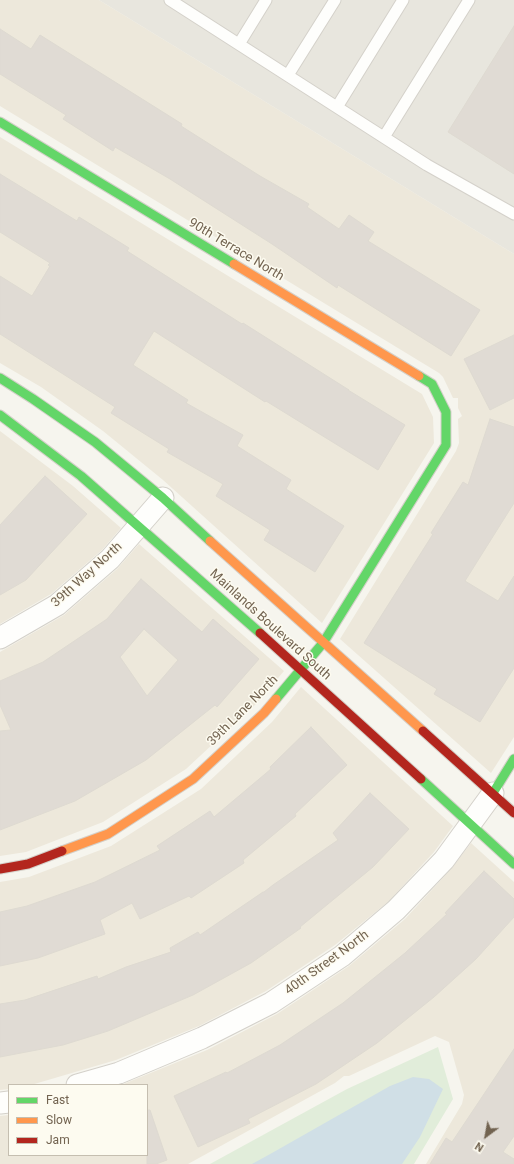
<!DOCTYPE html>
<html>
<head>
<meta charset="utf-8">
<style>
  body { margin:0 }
  #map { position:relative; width:514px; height:1164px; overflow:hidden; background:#f6f5ee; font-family:Roboto,sans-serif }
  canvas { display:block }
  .legend { position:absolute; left:8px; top:1084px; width:140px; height:72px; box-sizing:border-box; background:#fdfbf0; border:1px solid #c5beb0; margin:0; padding:5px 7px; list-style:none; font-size:12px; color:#726350 }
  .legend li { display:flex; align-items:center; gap:8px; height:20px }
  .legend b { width:20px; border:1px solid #c5beb0 }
  .north { position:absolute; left:466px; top:1116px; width:40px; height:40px; -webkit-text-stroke:3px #fdfbf0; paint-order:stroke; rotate:212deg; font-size:11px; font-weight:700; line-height:16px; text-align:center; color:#726350 }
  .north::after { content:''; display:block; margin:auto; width:14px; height:18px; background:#726350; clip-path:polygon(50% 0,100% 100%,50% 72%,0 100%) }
</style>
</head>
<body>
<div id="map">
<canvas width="514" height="1164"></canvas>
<ul class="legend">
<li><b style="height:5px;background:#63d668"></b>Fast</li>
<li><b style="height:5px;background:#ff974d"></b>Slow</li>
<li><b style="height:5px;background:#b3261e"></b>Jam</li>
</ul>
<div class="north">N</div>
</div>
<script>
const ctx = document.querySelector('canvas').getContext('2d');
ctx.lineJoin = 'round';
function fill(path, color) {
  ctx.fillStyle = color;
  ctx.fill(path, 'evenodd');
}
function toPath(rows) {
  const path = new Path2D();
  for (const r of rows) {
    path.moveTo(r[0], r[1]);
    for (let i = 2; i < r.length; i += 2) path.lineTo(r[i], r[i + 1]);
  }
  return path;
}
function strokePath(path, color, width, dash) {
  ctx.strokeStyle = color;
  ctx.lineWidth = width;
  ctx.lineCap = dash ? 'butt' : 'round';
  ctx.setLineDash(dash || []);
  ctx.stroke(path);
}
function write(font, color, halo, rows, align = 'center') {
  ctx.font = font + ' Roboto,sans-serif';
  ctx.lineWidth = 3;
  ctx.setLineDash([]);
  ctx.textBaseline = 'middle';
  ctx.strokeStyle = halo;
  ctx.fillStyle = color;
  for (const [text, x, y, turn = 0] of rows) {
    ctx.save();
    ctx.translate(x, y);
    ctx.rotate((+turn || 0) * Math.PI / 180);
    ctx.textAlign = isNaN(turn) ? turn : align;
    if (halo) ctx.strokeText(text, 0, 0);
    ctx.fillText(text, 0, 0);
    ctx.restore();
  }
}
fill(toPath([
  [0,0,99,0,514,254,514,737,491,773,340,639,456,451,459,443,458,419,462,416,458,408,458,398,453,398,443,377,439,373,0,106],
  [0,137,422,394,433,417,434,443,322,623,163,480,103,431,41,387,0,363],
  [0,431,73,486,121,528,102,550,51,594,0,624],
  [139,544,284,671,256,704,186,769,103,822,26,852,0,856,0,652,64,615,117,569],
  [301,687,453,826,434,852,389,901,335,945,266,991,199,1026,116,1060,31,1085,9,1085,9,1089,0,1090,0,882,29,877,111,846,201,789,272,722],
  [471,843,514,882,514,1164,426,1164,462,1104,464,1095,449,1042,435,1036,349,1076,344,1076,335,1083,188,1164,0,1164,0,1116,9,1115,9,1155,147,1155,147,1085,121,1085,207,1050,277,1014,349,966,405,919,452,868]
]), '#ede8db');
fill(toPath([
  [99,0,514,0,514,254]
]), '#e8e6de');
fill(toPath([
  [438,1047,453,1099,414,1164,210,1164,347,1089]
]), '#e1edda');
fill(toPath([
  [413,1077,429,1079,443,1089,420,1137,402,1164,252,1164,272,1153,390,1086]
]), '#d0dfe6');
const building = toPath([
  [514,26,514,174,448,132,514,26],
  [0,29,31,49,40,35,182,124,181,126,260,176,309,204,307,207,339,229,349,215,374,232,368,241,480,310,451,356,338,285,337,288,272,244,170,179,115,147,113,151,63,119,66,115,0,74,0,29],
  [0,174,77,221,79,217,129,248,127,251,182,286,242,324,243,323,349,390,348,390,405,425,378,470,266,401,265,402,154,331,133,365,188,400,186,403,243,435,237,446,291,480,286,489,344,526,315,572,264,540,270,530,216,496,223,484,167,452,169,449,111,413,115,407,0,334,0,276,32,296,50,266,48,265,50,263,0,232,0,174],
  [514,335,514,398,490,410,464,359,514,335],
  [490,419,514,427,514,503,465,581,498,601,514,576,514,668,480,722,434,694,437,689,364,643,433,534,431,533,463,482,468,485,490,419],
  [45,476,87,514,26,580,0,595,0,525,45,476],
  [141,579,202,632,213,619,259,659,217,707,215,705,146,760,75,801,0,830,0,731,11,730,0,705,0,681,43,662,107,619,141,579],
  [144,629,178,660,147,696,120,657,144,629],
  [311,727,347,765,295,814,296,816,243,860,244,863,191,898,189,896,140,919,132,903,100,920,105,934,38,958,0,966,0,912,27,906,95,882,160,850,157,846,210,811,214,817,271,769,270,767,311,727],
  [370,793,409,829,373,867,300,927,301,928,251,963,193,995,108,1031,63,1045,0,1057,0,1004,25,1000,97,976,98,979,126,967,171,952,170,948,198,932,200,935,263,892,264,892,273,885,338,840,333,833,370,793],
  [484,871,514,899,514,917,476,959,434,997,377,1043,316,1084,248,1119,250,1123,198,1147,174,1096,226,1072,227,1073,280,1045,343,1003,405,953,447,914,445,913,484,871],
  [514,1049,514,1136,503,1152,514,1159,514,1164,430,1164,446,1138,452,1142,514,1049],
  [147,1110,150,1110,167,1160,156,1164,147,1164,147,1110]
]);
fill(building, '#e0dbd4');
strokePath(building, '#dedad1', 1);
const lane = toPath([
  [170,0,427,165,514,214],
  [239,44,266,0],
  [288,75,335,0],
  [337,107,403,0],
  [384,137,469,0]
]);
const street = toPath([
  [0,638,57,605,110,559,163,498],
  [77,1085,119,1073,202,1038,271,1003,342,956,396,910,444,860,493,793],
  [0,1103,9,1102]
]);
const fast = toPath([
  [0,122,234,264],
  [0,378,33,399,95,442,163,498,210,541],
  [0,415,81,476,260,633],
  [276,699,323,643,446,445,446,412,432,384,419,376],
  [421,779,514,864],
  [493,793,514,759]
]);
const slow = toPath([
  [234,264,419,376],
  [210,541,423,731],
  [62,851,108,834,193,779,264,713,276,699]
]);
const jam = toPath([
  [260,633,421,779],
  [423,731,514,813],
  [0,869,28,864,62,851]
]);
strokePath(lane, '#d4d1ca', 13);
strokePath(street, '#d4d1ca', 23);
strokePath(fast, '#d4d0c9', 11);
strokePath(slow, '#d4d0c9', 11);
strokePath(jam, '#d4d0c9', 11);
strokePath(lane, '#fefefc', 11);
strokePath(street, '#fefefc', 21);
strokePath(fast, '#63d668', 9);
strokePath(slow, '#ff974d', 9);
strokePath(jam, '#b3261e', 9);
write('13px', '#726350', '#fdfbf0', [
  ["90th Terrace North",236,250,31],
  ["39th Way North",87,575,-42],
  ["Mainlands Boulevard South",270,625,42],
  ["39th Lane North",243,711,-45],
  ["40th Street North",327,963,-36]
]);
</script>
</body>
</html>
